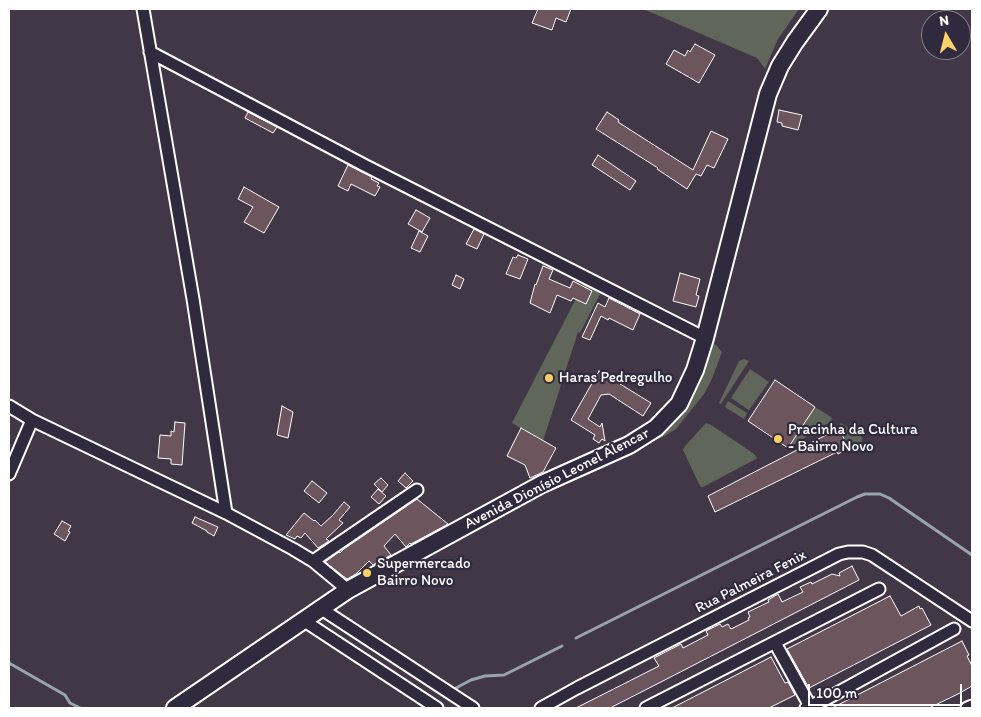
<!DOCTYPE html>
<html>
<head>
<meta charset="utf-8">
<style>
  body { margin:0 }
  #map { position:relative; width:981px; height:717px; overflow:hidden; background:#413746; font-family:Itim,sans-serif }
  canvas { display:block }
  .frame { position:absolute; inset:0; border:10px solid #fff; pointer-events:none }
  .north { position:absolute; left:921px; top:10px; width:50px; height:50px; box-sizing:border-box; background:#2f2a3d; border:1px solid #827f8b; border-radius:50%; rotate:352deg; font-size:14px; font-weight:700; line-height:20px; text-align:center; color:#fff }
  .north::after { content:''; display:block; margin:auto; width:18px; height:22px; background:#ffd166; clip-path:polygon(50% 0,100% 100%,50% 72%,0 100%) }
  .scale { position:absolute; left:808px; top:684px; width:154px; height:22px; box-sizing:border-box; border:2px solid #fff; border-top:0; padding-left:6px; font-size:15px; line-height:18px; white-space:nowrap; color:#fff; -webkit-text-stroke:4px #2f2a3d; paint-order:stroke }
</style>
</head>
<body>
<div id="map">
<canvas width="981" height="717"></canvas>
<div class="frame"></div>
<div class="north">N</div>
<div class="scale">100 m</div>
</div>
<script>
const ctx = document.querySelector('canvas').getContext('2d');
ctx.lineJoin = 'round';
function fill(path, color) {
  ctx.fillStyle = color;
  ctx.fill(path, 'evenodd');
}
function toPath(rows) {
  const path = new Path2D();
  for (const r of rows) {
    path.moveTo(r[0], r[1]);
    for (let i = 2; i < r.length; i += 2) path.lineTo(r[i], r[i + 1]);
  }
  return path;
}
function strokePath(path, color, width, dash) {
  ctx.strokeStyle = color;
  ctx.lineWidth = width;
  ctx.lineCap = dash ? 'butt' : 'round';
  ctx.setLineDash(dash || []);
  ctx.stroke(path);
}
function write(font, color, halo, rows, align = 'center') {
  ctx.font = font + ' Itim,sans-serif';
  ctx.lineWidth = 4.5;
  ctx.setLineDash([]);
  ctx.textBaseline = 'middle';
  ctx.strokeStyle = halo;
  ctx.fillStyle = color;
  for (const [text, x, y, turn = 0] of rows) {
    ctx.save();
    ctx.translate(x, y);
    ctx.rotate((+turn || 0) * Math.PI / 180);
    ctx.textAlign = isNaN(turn) ? turn : align;
    if (halo) ctx.strokeText(text, 0, 0);
    ctx.fillText(text, 0, 0);
    ctx.restore();
  }
}
fill(toPath([
  [643,9,799,9,778,39,765,69,757,58],
  [584,283,601,292,580,333,578,332,543,441,512,423],
  [708,342,716,345,722,352,712,379,704,394,676,429,663,437,644,444,660,431],
  [744,359,749,361,721,404,719,403,739,361],
  [750,369,769,382,749,410,731,398],
  [728,401,747,413,744,419,725,407],
  [815,407,831,417,832,421,788,448],
  [706,423,711,425,744,447,754,454,757,458,756,459,703,487,701,487,699,484,683,450,685,446],
  [841,423,862,437,862,442,849,448,838,427]
]), '#606659');
strokePath(toPath([
  [576,638,857,497,865,494,880,494,889,498,972,555],
  [9,663,65,695,70,703,80,708],
  [456,688,471,680,485,676,504,675,562,646]
]), '#97a4b0', 3);
const building = toPath([
  [538,9,571,9,566,22,556,18,552,30,532,23,538,9],
  [695,44,715,55,699,83,666,64,674,50,685,56,688,50,690,52,695,44],
  [779,110,802,115,798,130,782,126,782,123,777,122,779,110],
  [248,112,277,127,273,133,245,118,248,112],
  [607,112,619,120,618,122,693,170,711,131,728,139,714,168,707,165,701,176,696,174,687,189,657,169,658,168,596,129,607,112],
  [598,155,636,181,630,190,592,165,598,155],
  [348,165,372,177,371,179,379,183,377,186,380,187,375,196,351,184,348,191,338,186,348,165],
  [244,187,279,207,264,233,244,222,253,207,238,199,244,187],
  [416,210,430,218,422,232,408,224,416,210],
  [474,229,484,234,477,249,466,244,474,229],
  [419,231,428,236,420,252,411,248,419,231],
  [518,255,528,259,520,279,506,274,513,257,516,258,518,255],
  [543,266,553,270,549,279,570,288,573,281,592,291,586,304,573,298,571,301,557,295,550,313,530,303,535,284,536,285,543,266],
  [680,273,700,279,696,295,699,296,696,307,673,301,680,273],
  [456,275,464,279,460,289,452,285,456,275],
  [609,298,640,314,633,330,609,318,608,320,601,316,590,340,582,337,598,303,605,307,609,298],
  [599,371,651,403,643,416,609,394,601,395,588,419,600,427,602,423,605,441,602,439,599,443,593,439,595,435,571,420,599,371],
  [775,380,815,407,788,448,748,421,775,380],
  [282,406,293,412,288,438,277,435,282,406],
  [175,422,185,423,182,465,171,464,171,459,158,458,160,435,171,436,171,431,174,432,175,422],
  [838,427,849,448,838,454,837,452,715,512,708,496,828,434,827,433,838,427],
  [521,428,556,448,543,472,530,478,525,465,507,456,521,428],
  [405,473,413,481,406,488,398,481,405,473],
  [381,478,388,485,382,492,374,484,381,478],
  [312,481,327,493,319,503,304,491,312,481],
  [378,489,386,496,379,504,371,497,378,489],
  [417,499,448,524,411,544,410,543,406,547,395,534,384,546,391,555,373,565,369,561,356,574,347,579,325,562,339,552,340,553,344,549,417,499],
  [344,502,350,507,339,520,343,523,326,539,329,541,318,548,305,533,301,538,297,536,295,539,286,535,304,513,314,521,315,520,321,526,333,515,344,502],
  [195,517,218,527,214,536,207,532,207,531,192,523,195,517],
  [62,521,71,526,68,531,70,532,65,541,54,534,62,521],
  [852,566,859,580,657,684,610,708,576,708,659,666,654,658,681,644,683,648,708,635,706,631,720,624,722,627,728,624,731,629,749,620,748,618,750,617,748,612,769,602,768,600,778,594,782,602,803,592,800,587,811,582,812,584,832,574,840,576,839,573,852,566],
  [890,596,901,616,919,606,920,609,922,608,931,625,809,688,787,649,890,596],
  [962,641,969,655,967,656,972,666,972,686,958,694,929,708,832,708,962,641],
  [771,657,785,683,788,682,795,695,769,708,672,708,771,657]
]);
fill(building, '#6c555c');
strokePath(building, '#fff', 1);
const street = toPath([
  [143,9,193,299,226,513],
  [150,52,364,165,705,338],
  [9,406,32,420,226,513,293,549,313,561,348,590],
  [9,474,32,420],
  [313,561,417,490],
  [320,608,473,708],
  [303,620,437,708],
  [775,643,810,706],
  [541,708,577,688,839,554,848,552,863,552,872,555,972,621],
  [646,708,879,589],
  [806,708,826,699,954,629],
  [967,708,972,706]
]);
const secondary = toPath([
  [175,708,348,590,542,484,629,445,656,428,679,404,695,370,705,338,768,94,780,66,795,42,819,9]
]);
strokePath(street, '#fff', 15);
strokePath(secondary, '#fff', 20);
strokePath(street, '#2f2a3d', 11);
strokePath(secondary, '#2f2a3d', 16);
for (const [x, y, r, color] of [
  [549,378,5,"#ffd166"],
  [778,439,5,"#ffd166"],
  [367,573,5,"#ffd166"]
]) {
  const dot = new Path2D();
  dot.arc(x, y, r, 0, 2 * Math.PI);
  ctx.fillStyle = color;
  ctx.fill(dot);
  strokePath(dot, '#2f2a3d', 2);
}
write('15px', '#fff', '#2f2a3d', [
  ["Haras Pedregulho",559,378],
  ["Pracinha da Cultura",788,430],
  ["- Bairro Novo",788,447],
  ["Supermercado",377,564],
  ["Bairro Novo",377,581]
], 'left');
write('15px', '#fff', '#2f2a3d', [
  ["Avenida Dionísio Leonel Alencar",557,479,-27],
  ["Rua Palmeira Fenix",751,582,-27]
]);
</script>
</body>
</html>
